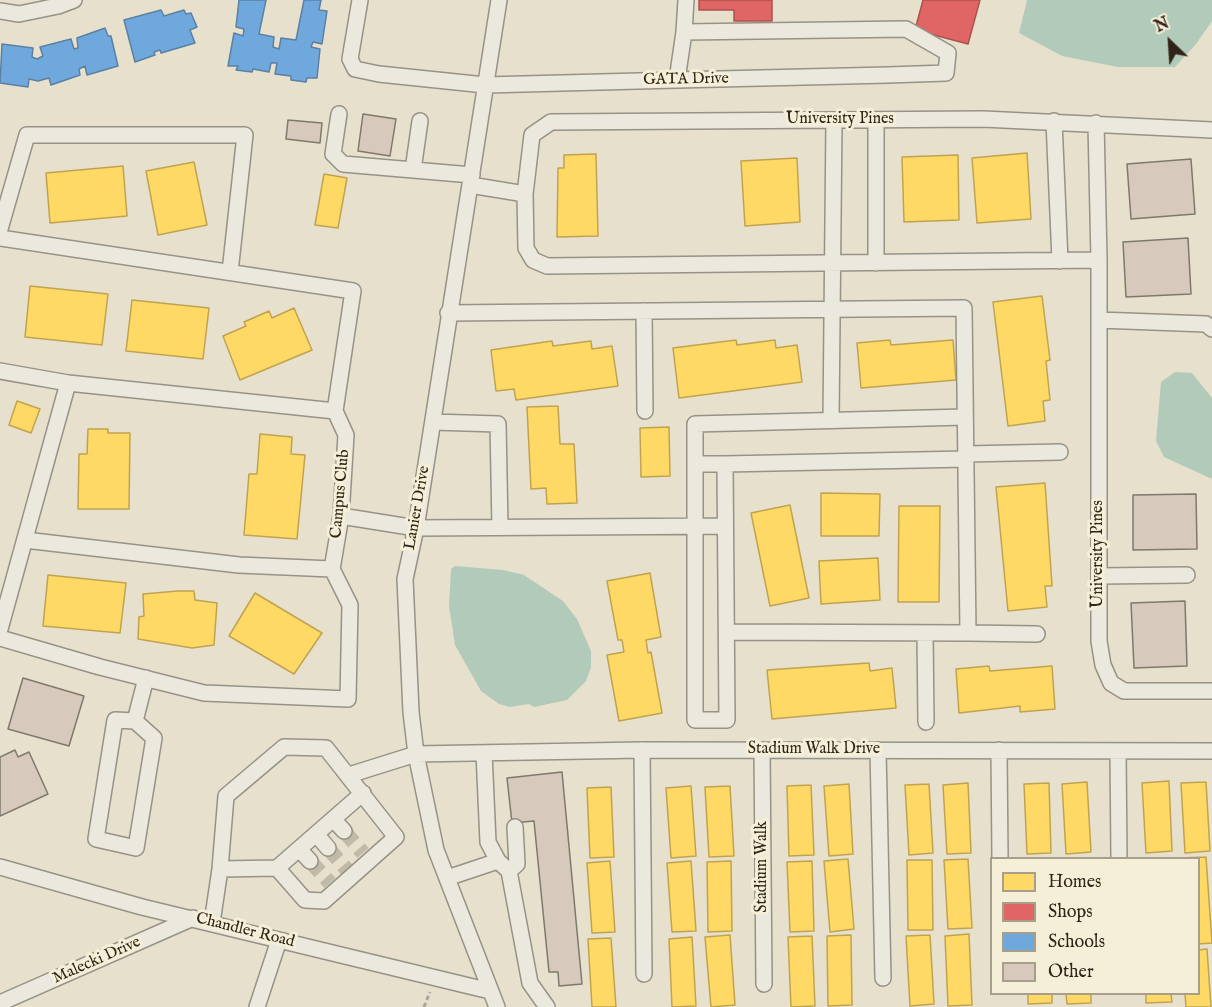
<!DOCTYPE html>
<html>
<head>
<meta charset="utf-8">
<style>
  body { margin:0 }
  #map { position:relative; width:1212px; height:1007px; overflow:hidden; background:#e6e0cc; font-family:"IM FELL English",serif }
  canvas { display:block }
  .legend { position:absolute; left:990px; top:857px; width:210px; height:138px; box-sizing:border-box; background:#f6efd7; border:2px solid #a79e8b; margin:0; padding:8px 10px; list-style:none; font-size:18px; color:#302419 }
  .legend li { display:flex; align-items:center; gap:12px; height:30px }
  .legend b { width:30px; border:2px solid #a79e8b }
  .north { position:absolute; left:1140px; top:12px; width:60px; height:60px; -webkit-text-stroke:4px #f6efd7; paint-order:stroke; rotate:335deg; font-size:16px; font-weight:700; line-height:24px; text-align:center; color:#302419 }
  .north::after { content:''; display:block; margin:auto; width:21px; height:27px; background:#302419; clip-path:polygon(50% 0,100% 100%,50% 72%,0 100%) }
</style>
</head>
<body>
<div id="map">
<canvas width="1212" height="1007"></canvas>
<ul class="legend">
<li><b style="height:16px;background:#ffd966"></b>Homes</li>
<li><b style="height:16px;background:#e06666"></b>Shops</li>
<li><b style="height:16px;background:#6fa8dc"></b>Schools</li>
<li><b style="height:16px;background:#d7c9bc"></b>Other</li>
</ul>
<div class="north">N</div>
</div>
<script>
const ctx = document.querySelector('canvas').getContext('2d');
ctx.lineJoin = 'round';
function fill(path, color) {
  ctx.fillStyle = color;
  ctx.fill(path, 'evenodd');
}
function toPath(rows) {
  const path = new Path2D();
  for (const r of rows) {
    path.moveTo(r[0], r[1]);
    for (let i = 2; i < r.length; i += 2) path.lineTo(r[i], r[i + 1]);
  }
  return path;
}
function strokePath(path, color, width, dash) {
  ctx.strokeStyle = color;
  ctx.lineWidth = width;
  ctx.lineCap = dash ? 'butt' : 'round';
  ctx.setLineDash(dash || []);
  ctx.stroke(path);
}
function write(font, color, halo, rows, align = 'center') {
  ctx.font = font + ' "IM FELL English",serif';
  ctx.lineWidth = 6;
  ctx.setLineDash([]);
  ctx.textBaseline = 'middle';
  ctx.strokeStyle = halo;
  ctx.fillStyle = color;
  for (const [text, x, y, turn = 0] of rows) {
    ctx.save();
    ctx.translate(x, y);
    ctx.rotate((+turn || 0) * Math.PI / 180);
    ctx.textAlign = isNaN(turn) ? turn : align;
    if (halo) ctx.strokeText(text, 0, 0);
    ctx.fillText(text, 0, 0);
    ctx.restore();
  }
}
fill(toPath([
  [1027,0,1212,0,1212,21,1196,44,1175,67,1118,67,1062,56,1019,33],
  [1175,372,1192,373,1212,398,1212,479,1164,457,1156,441,1161,382],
  [455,566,503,570,524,575,563,601,577,619,591,651,591,667,586,681,567,700,534,707,529,704,510,707,499,704,481,691,455,645,449,606,451,569]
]), '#b2caba');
const homes = toPath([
  [1027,153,1031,219,977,223,972,158,1027,153],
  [596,154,598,236,557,237,558,168,564,168,564,155,596,154],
  [958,155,959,220,904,222,902,157,958,155],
  [797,158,800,222,745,226,741,161,797,158],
  [194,162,207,225,158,235,146,171,194,162],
  [123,166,127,216,50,223,46,173,123,166],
  [324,174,347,178,338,228,315,225,324,174],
  [30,286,108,294,102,345,25,337,30,286],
  [1042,296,1050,360,1046,361,1050,400,1043,401,1045,421,1008,426,993,302,1042,296],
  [132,300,209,308,203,359,126,351,132,300],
  [294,308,312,350,240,380,223,336,246,326,244,322,269,311,272,318,294,308],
  [736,340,737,345,775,340,776,348,797,345,802,382,679,398,673,348,736,340],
  [890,340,891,345,953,340,956,380,861,388,857,343,890,340],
  [552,341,553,346,591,341,592,349,612,346,618,386,516,400,514,389,496,391,491,350,552,341],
  [17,401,40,409,31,433,9,425,17,401],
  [558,406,560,444,574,444,577,503,547,504,546,488,531,489,527,407,558,406],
  [669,427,670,476,641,477,640,428,669,427],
  [88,429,108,429,108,433,130,433,129,509,78,509,79,454,87,454,88,429],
  [260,434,292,437,291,454,305,455,297,539,244,535,249,474,257,474,260,434],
  [1045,483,1052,586,1045,586,1047,607,1008,611,996,487,1045,483],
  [821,493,880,494,879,536,821,536,821,493],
  [790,505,809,598,770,606,751,513,790,505],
  [899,506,940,506,939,602,898,602,899,506],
  [878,558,880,600,821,604,819,561,878,558],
  [650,573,661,637,646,640,648,653,651,652,662,713,619,721,607,655,624,652,622,640,618,640,607,581,650,573],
  [48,575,126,583,120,633,43,626,48,575],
  [178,591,194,591,195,600,217,603,214,645,192,648,138,639,139,617,144,616,143,594,178,591],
  [255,593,322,633,294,674,229,636,255,593],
  [869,663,870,671,892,668,896,708,772,719,767,670,869,663],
  [989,666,990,671,1052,666,1055,709,1020,712,1020,706,959,713,956,669,989,666],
  [1169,781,1172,851,1146,853,1142,783,1169,781],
  [1087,782,1091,852,1066,854,1062,784,1087,782],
  [1206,782,1210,851,1185,853,1181,783,1206,782],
  [968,783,971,853,947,854,943,785,968,783],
  [1049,783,1051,853,1027,854,1024,784,1049,783],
  [849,784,853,854,829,856,824,786,849,784],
  [929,784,933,853,909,855,905,785,929,784],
  [811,785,814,855,789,856,787,786,811,785],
  [691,786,696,856,671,858,666,788,691,786],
  [730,786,734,856,709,857,705,787,730,786],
  [611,787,614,857,590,858,587,788,611,787],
  [1206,857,1212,943,1198,944,1198,858,1181,858,1206,857],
  [848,859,854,929,830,932,824,861,848,859],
  [968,859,972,928,948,929,944,860,968,859],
  [907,860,932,860,933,930,908,930,907,860],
  [610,861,615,932,592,933,587,863,610,861],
  [691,861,696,931,672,932,667,863,691,861],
  [731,861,732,931,708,932,707,862,731,861],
  [812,861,814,931,790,932,787,862,812,861],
  [969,934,972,1005,948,1006,945,936,969,934],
  [730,935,735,1005,711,1007,705,937,730,935],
  [851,935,852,1005,828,1006,827,936,851,935],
  [930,935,934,1004,910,1006,906,936,930,935],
  [812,936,815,1006,791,1007,788,937,812,936],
  [692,937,696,1006,672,1007,669,939,692,937],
  [611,938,616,1007,592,1007,588,939,611,938],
  [1207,949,1211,1007,1186,1007,1185,994,1198,994,1198,950,1207,949],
  [1028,994,1052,994,1052,1003,1028,1004,1028,994],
  [1066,994,1091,994,1091,1003,1067,1004,1066,994],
  [1146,994,1171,994,1172,1002,1146,1003,1146,994]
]);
fill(homes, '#ffd966');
strokePath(homes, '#c1a34f', 1.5);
const shops = toPath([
  [699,0,772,0,772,21,734,21,734,10,699,10,699,0],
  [923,0,980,0,968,44,915,30,923,0]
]);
fill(shops, '#e06666');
strokePath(shops, '#ab524f', 1.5);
const schools = toPath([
  [239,0,266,0,259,34,274,37,273,47,279,49,281,38,296,40,304,0,321,0,319,10,327,11,322,44,313,42,311,47,320,49,317,78,307,78,306,82,291,80,291,76,275,74,277,63,271,63,269,72,253,69,252,72,236,70,238,66,228,66,234,33,243,36,244,29,236,27,239,0],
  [161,10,164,16,184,10,186,14,191,13,197,27,190,30,195,43,161,53,160,50,154,52,155,55,135,62,124,20,161,10],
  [105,28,108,36,111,36,118,66,87,75,85,66,79,69,80,75,51,85,49,78,38,81,29,79,28,87,0,83,2,44,33,48,32,57,37,59,43,56,40,47,71,39,74,49,78,48,77,38,105,28]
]);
fill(schools, '#6fa8dc');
strokePath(schools, '#5c80a2', 1.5);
const building = toPath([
  [363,114,396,119,390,156,358,151,363,114],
  [288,120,322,123,320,143,286,139,288,120],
  [1191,159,1195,214,1131,219,1127,164,1191,159],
  [1188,238,1191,294,1126,297,1123,242,1188,238],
  [1196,494,1197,549,1133,550,1133,495,1196,494],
  [1185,601,1187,666,1134,668,1131,603,1185,601],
  [23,678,84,696,69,746,8,729,23,678],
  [15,750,18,757,29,752,48,794,0,816,0,757,15,750],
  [562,772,582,984,559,986,558,972,549,972,534,821,512,823,507,778,562,772]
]);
fill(building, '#d7c9bc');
strokePath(building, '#7e796d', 1.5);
strokePath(toPath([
  [344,831,363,853],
  [328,848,347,870],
  [310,861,330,883]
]), '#c2baa8', 15, [15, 8]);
const minor = toPath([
  [360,0,350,59,355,69,379,74,485,85,677,80,888,75,946,73,948,53,906,29,684,32,677,80],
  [0,11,19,14,58,6,74,0],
  [684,32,686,0],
  [339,114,333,154,343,164,472,175],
  [876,120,876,263],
  [1054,121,1060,261],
  [1096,123,1099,260],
  [1212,130,983,119,551,122,532,135,525,194,526,248,533,260,547,266,1099,260,1099,641,1103,665,1111,683,1124,691,1212,691],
  [413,170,420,121],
  [470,185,525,194],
  [0,229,27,135,245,135,230,272],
  [0,238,353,291,335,411,346,435,341,516,332,569,350,605,348,699,204,693,100,667,0,638],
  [644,311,645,411],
  [448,313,964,308,968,633,1037,634],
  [1099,320,1206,324,1212,329],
  [0,371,68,383,0,629],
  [68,383,335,411],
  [831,420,834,120],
  [433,422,498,424,500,527],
  [966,454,1060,452],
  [695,464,725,464,727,720,695,720,695,424,965,417],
  [725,464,966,459],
  [341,516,416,528,725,526],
  [25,540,239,565,332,569],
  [1099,576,1187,575],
  [727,632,968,633],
  [925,633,926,722],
  [135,721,115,720,96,839,136,848,154,738,135,721,146,678],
  [642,750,644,974],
  [762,750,764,984],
  [878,750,883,978],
  [999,750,1000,858],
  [1118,751,1119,858],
  [484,753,488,842,498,861,509,871,530,983,547,1007],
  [349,775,416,754,642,750,1212,751],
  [333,819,344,831],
  [316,834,328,848],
  [299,849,310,861],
  [0,867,142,907,490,991],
  [277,868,363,793],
  [509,871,517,864,515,827],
  [447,878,498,861],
  [212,923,220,869,226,796,284,747,326,748,396,837,324,901,305,900,277,868,220,869],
  [0,1003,193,918],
  [257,1007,279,940],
  [497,1007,436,850,416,754,411,712,405,579,416,528,499,0]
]);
strokePath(minor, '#979286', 18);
strokePath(toPath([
  [424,1007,430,992]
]), '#a9a59c', 3, [4.5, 3]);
strokePath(minor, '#ebe8de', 15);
write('16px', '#302419', '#f6efd7', [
  ["GATA Drive",686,80,-1],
  ["University Pines",840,120],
  ["Campus Club",341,494,-85],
  ["Lanier Drive",418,508,-80],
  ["University Pines",1099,554,-90],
  ["Stadium Walk Drive",814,750],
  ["Stadium Walk",763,867,-90],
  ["Chandler Road",245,931,14],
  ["Malecki Drive",97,961,-24]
]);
</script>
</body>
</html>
